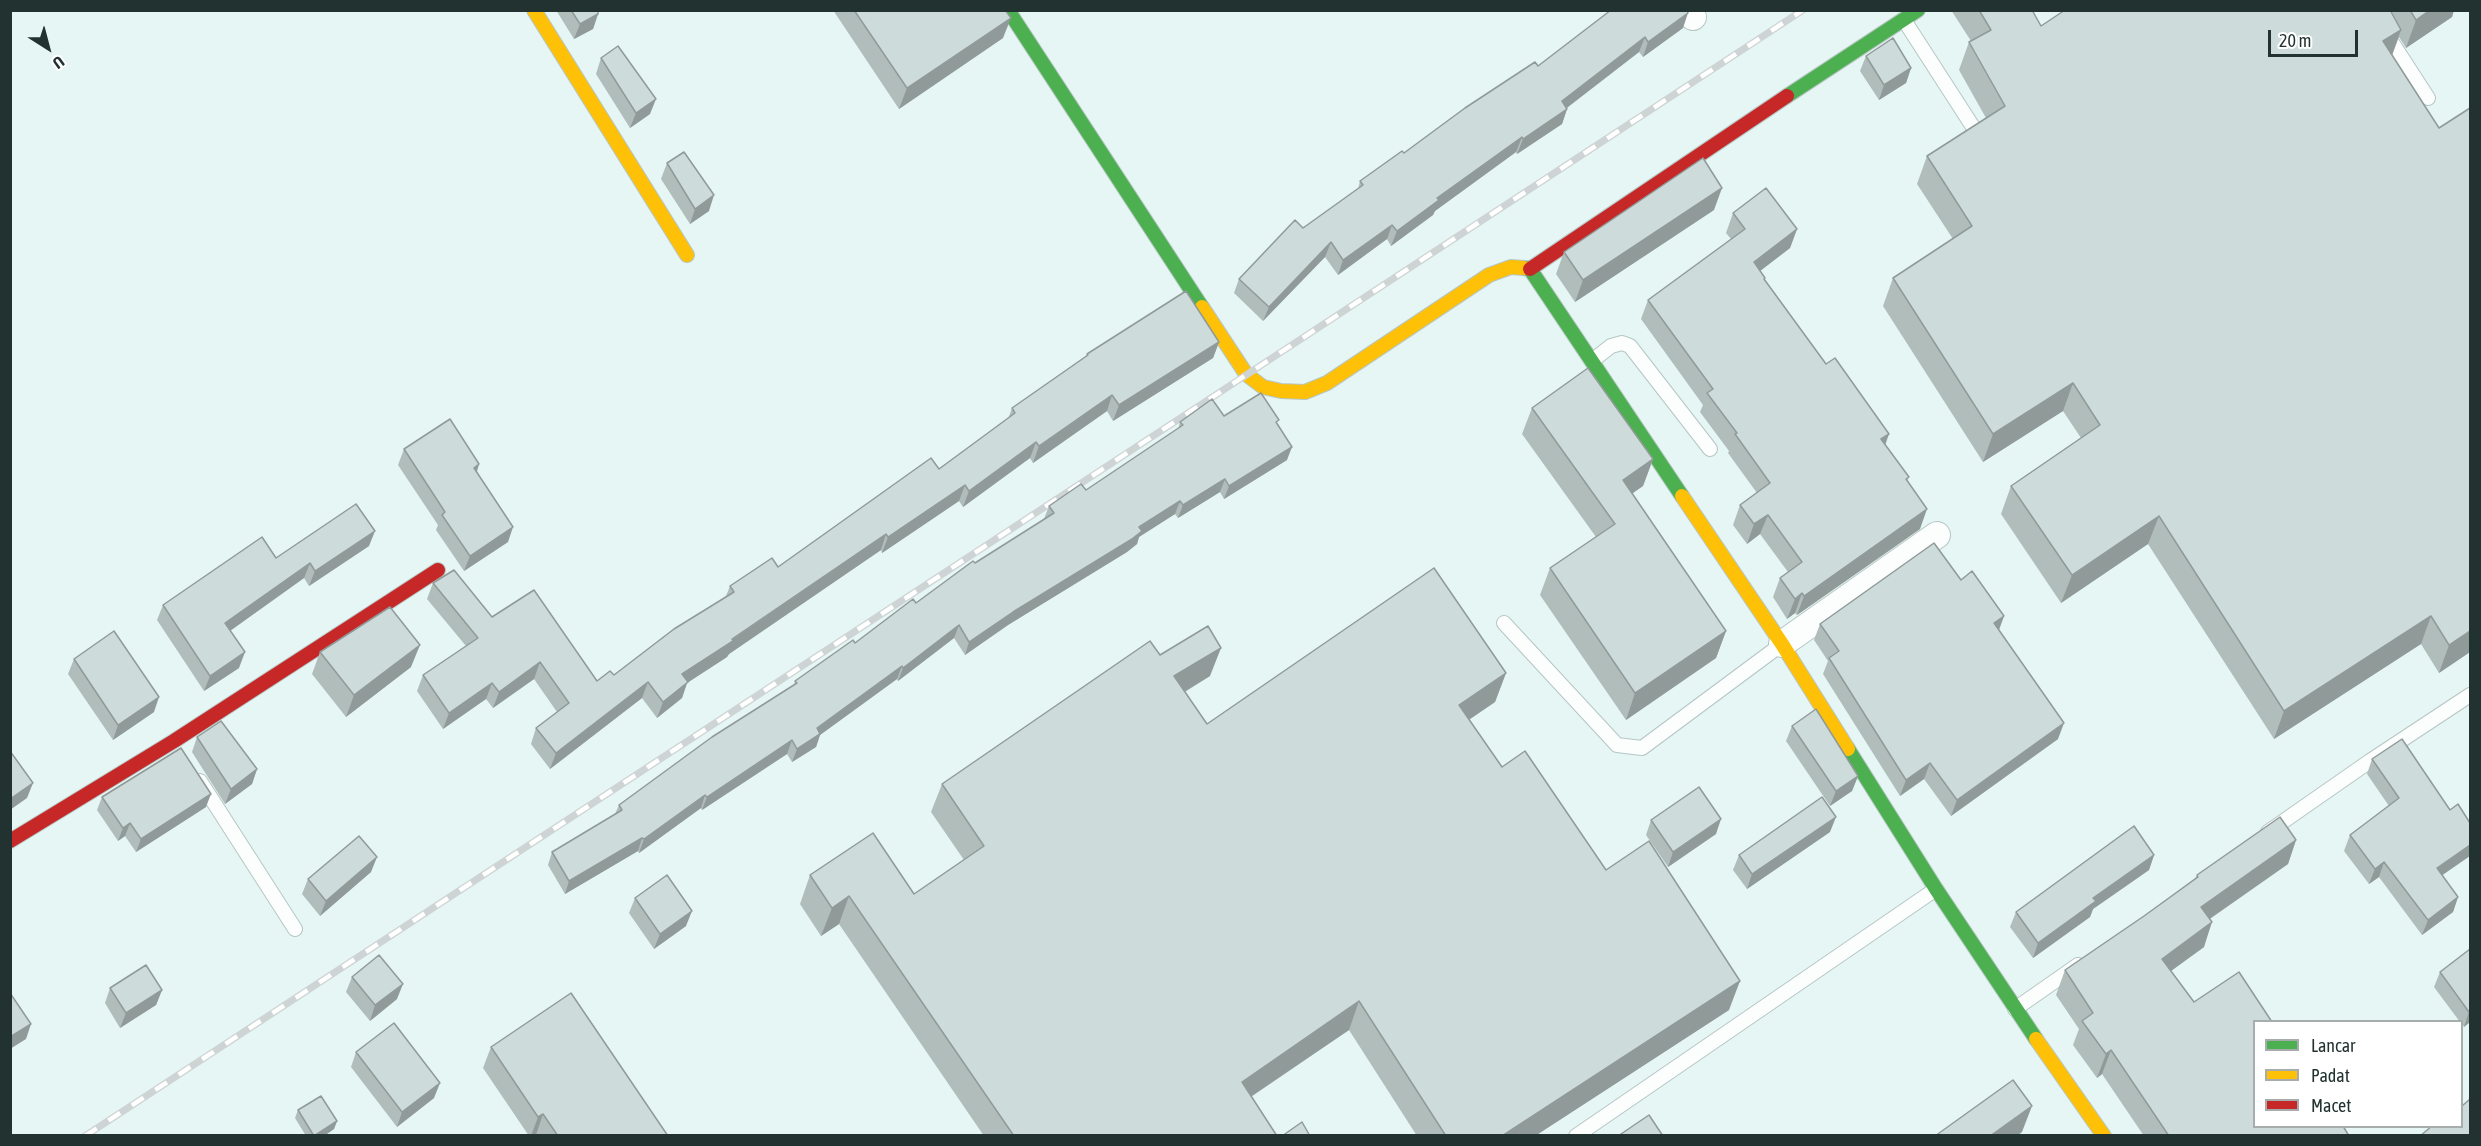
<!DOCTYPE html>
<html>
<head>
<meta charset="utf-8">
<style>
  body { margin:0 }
  #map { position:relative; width:2481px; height:1146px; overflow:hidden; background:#e5f6f4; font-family:"Asap Condensed",sans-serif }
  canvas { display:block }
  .frame { position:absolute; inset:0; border:12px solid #223230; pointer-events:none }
  .legend { position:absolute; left:2253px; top:1020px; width:210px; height:108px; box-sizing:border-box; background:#fff; border:2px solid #a7adac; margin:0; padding:8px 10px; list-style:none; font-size:18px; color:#223230 }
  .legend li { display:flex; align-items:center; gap:12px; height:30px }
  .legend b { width:30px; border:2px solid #a7adac }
  .north { position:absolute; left:18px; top:18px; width:60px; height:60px; -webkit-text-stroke:4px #fff; paint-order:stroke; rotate:144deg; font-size:16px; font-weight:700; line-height:24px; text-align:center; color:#223230 }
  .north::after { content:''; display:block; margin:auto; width:21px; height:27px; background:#223230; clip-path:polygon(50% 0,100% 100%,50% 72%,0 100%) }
  .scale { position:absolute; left:2268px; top:30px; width:90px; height:27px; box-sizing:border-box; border:3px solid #223230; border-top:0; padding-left:8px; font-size:18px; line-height:21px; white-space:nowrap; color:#223230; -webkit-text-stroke:4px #fff; paint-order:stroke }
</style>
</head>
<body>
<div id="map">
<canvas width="2481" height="1146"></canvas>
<div class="frame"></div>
<ul class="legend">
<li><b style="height:8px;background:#4caf50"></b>Lancar</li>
<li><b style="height:8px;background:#ffc107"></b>Padat</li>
<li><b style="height:8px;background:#c62828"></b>Macet</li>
</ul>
<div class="north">U</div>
<div class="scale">20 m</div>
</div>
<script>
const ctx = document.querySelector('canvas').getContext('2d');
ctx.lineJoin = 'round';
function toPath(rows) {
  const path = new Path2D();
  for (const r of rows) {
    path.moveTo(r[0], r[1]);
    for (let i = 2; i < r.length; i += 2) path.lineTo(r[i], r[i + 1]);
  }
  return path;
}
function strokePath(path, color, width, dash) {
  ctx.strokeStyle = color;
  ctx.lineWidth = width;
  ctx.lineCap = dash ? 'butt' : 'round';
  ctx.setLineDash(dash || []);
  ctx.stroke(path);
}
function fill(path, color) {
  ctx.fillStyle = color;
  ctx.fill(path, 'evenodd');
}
const lane = toPath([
  [2371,10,2428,98],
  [1904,20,1975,130],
  [1592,361,1611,346,1622,343,1630,346,1710,449],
  [1504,623,1617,745,1642,748,1782,644],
  [200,781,295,929],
  [2268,832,2370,761,2470,695],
  [2015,1009,2078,965],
  [1576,1136,1936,889]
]);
const street = toPath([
  [1689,10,1693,17],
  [1782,644,1937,535]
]);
const fast = toPath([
  [1008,10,1202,307],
  [1787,96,1918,10],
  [1524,268,1530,269,1682,496],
  [1848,749,1936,889,2036,1039]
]);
const slow = toPath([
  [534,10,687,255],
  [1202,307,1246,374,1263,387,1281,391,1305,392,1327,383,1489,275,1511,267,1524,268],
  [1682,496,1782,644,1848,749],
  [2036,1039,2104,1136]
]);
const jam = toPath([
  [1530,269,1787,96],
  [10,841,174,741,438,570]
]);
strokePath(lane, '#b6c6c4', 16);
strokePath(street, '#b6c6c4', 28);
strokePath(fast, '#b6c6c4', 16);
strokePath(slow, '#b6c6c4', 16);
strokePath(jam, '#b6c6c4', 16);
strokePath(lane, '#fbfefd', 14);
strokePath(street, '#fbfefd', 26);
strokePath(fast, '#4caf50', 14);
strokePath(slow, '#ffc107', 14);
strokePath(jam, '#c62828', 14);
const rail = toPath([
  [85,1136,1803,10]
]);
strokePath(rail, '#ced4d3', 7);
strokePath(rail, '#fff', 4.5, [14]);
fill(toPath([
  [556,10,598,10,598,14,593,29,574,39],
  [833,10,1005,10,1003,38,899,109],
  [1951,10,2032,10,2041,26,2065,10,2454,10,2452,17,2406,48,2399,37,2392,55,2470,652,2439,673,2421,644,2274,739,2148,544,2061,603,2001,514,2011,486,2081,438,2063,411,1983,462,1883,306,1893,278,1953,239,1917,184,1927,156,1986,118,1959,70,1969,42,1971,41],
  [1683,28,1643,57,1639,52,1567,108,1567,109,1562,124,1517,154,1516,152,1435,211,1433,215,1391,246,1387,239,1338,275,1325,257,1263,321,1234,293,1239,279,1303,228,1358,189,1360,181,1538,66],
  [1866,56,1911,68,1906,83,1879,100,1860,71],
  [601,58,650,114,630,128,596,74],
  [667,163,709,211,690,224,661,179],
  [1714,210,1575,302,1556,274,1564,252],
  [1733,213,1797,229,1790,248,1760,271,1765,278,1764,280,1909,477,1907,481,1920,529,1797,615,1795,613,1787,619,1773,597,1780,578,1788,572,1760,534,1747,544,1733,525,1740,505,1757,493,1728,453,1729,451,1700,412,1703,405,1641,319,1648,300,1731,239,1726,233],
  [1219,342,1213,358,1113,421,1107,411,1033,463,1030,458,963,507,959,501,882,553,881,550,729,654,727,657,687,683,682,698,657,718,642,698,550,769,531,744,536,728,557,712,534,679,493,708,486,699,443,729,417,691,423,675,466,646,427,599,433,583,492,617,597,681,614,675,726,596,730,586,778,567,939,469,1008,419,1012,408,1086,356,1087,354],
  [1532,408,1653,459,1643,486,1632,493,1726,631,1716,658,1626,720,1540,595,1550,568,1596,537,1522,434],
  [1224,416,1278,424,1287,460,1224,499,1220,492,1178,518,1175,514,1139,537,1137,544,1127,552,1008,625,965,655,954,638,898,681,897,679,820,735,816,747,792,762,787,754,702,810,701,808,639,853,638,851,565,894,548,865,552,852,615,814,619,805,794,685,795,681,855,643,975,563,1044,519,1049,506,1086,490,1178,429,1180,422],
  [404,449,479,464,477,472,508,542,464,571,436,530,438,525,398,465],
  [369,546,309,586,304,578,230,631,239,668,204,691,157,620,163,605,276,558],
  [1961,580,2004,616,1999,630,2058,739,1951,816,1924,779,1900,796,1823,674,1828,661,1814,640,1820,624],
  [320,652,411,667,346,717,312,674],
  [1160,655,1210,676,1185,692,1207,724,1506,673,1495,702,1469,720,1502,767,1606,870,1729,1010,1535,1136,1417,1136,1349,1030,1251,1097,1277,1136,984,1136,839,924,821,936,800,904,810,875,914,894,964,860,931,812,942,784],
  [74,659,154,712,113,740,68,674],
  [1792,726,1858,776,1852,791,1830,806,1786,741],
  [197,737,257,769,252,784,225,804,192,752],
  [2402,739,2442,876,2458,897,2453,912,2422,935,2379,877,2369,884,2344,851,2350,835,2389,806,2367,774,2372,759],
  [102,797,206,807,136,852,125,836,118,841,97,810],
  [1651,820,1716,834,1668,867,1646,835],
  [1830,832,1747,889,1733,870,1739,855],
  [2296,840,2288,864,2210,919,2204,947,2171,971,2194,1002,2349,1136,2144,1136,2102,1074,2097,1078,2073,1045,2079,1029,2056,995,2065,970,2144,916,2195,878,2197,875],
  [2154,855,2149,870,2093,909,2090,917,2033,958,2010,927,2016,912],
  [371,872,320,916,302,894,308,879],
  [635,898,686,926,654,949,629,913],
  [2470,949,2470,1022,2464,1027,2462,1024,2462,1022,2460,1022,2434,987,2440,972],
  [352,977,397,999,370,1021,346,992],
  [110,988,162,990,156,1005,120,1028,105,1003],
  [491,1047,668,1136,536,1136,536,1135,529,1136,483,1068],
  [356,1052,434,1098,397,1127,351,1067],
  [298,1110,337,1121,334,1129,324,1136,306,1136,295,1118]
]), '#b0bdbb');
fill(toPath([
  [2430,10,2454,10,2452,17,2406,48,2416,20],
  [1688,13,1683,28,1643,57,1648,42],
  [598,14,593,29,574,39,580,24],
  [1011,18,1003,38,899,109,907,88],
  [2401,30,2391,58,2383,41],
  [1645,37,1639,52,1556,116,1562,101],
  [1911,68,1906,83,1879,100,1884,85],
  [656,99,650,114,630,128,636,113],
  [1567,109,1562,124,1517,154,1523,139],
  [1522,137,1516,152,1435,211,1433,215,1391,246,1397,231,1437,198],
  [1722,188,1714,210,1575,302,1583,280],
  [714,195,709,211,690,224,695,209],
  [1392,225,1387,239,1338,275,1343,260],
  [1797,229,1790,248,1747,281,1754,262],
  [1331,242,1325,257,1263,321,1269,307],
  [1219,342,1213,358,1113,421,1119,405],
  [2073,383,2063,411,1983,462,1993,434],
  [1112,395,1107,411,1033,463,1039,446],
  [1889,434,1882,454,1881,439],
  [1036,442,1030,458,963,507,969,491],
  [1292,447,1287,460,1224,499,1229,486],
  [1653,459,1643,486,1613,507,1623,480],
  [479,464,474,479,474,468],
  [1225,479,1220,492,1178,518,1183,505],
  [965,485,959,501,882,553,888,537],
  [1180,501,1175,514,1139,537,1137,544,1127,552,1008,625,965,655,969,642,1139,527],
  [1927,509,1920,529,1797,615,1804,596],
  [1768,515,1760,534,1747,544,1754,524],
  [2159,516,2148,544,2061,603,2072,575],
  [513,527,508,542,464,571,470,556],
  [375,531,369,546,309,586,315,571],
  [886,534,881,550,729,654,727,657,687,683,682,698,657,718,663,702,682,674],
  [310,563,304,578,220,638,225,623],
  [1802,593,1795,613,1787,619,1795,599],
  [2004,616,1998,632,1994,623],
  [2431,616,2421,644,2274,739,2284,711],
  [959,625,954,638,898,681,903,668],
  [1726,631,1716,658,1626,720,1635,693],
  [2470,631,2470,652,2439,673,2449,645],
  [420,645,411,667,346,717,354,695],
  [1221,648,1210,676,1164,704,1174,676],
  [245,652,239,668,204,691,210,676],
  [540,662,534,679,493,708,499,692],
  [902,666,897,679,820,735,816,747,792,762,797,749,817,728],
  [1506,673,1495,702,1449,733,1459,705],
  [648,682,642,698,550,769,556,753],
  [492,683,486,699,443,729,449,713],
  [159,697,154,712,113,740,118,725],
  [2064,723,2058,739,1951,816,1957,800],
  [792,740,787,754,702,810,707,797],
  [1930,763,1924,779,1900,796,1906,780],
  [257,769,252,784,225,804,231,789],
  [1858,776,1852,791,1830,806,1836,791],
  [33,783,27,798,10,810,10,799],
  [211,794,206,807,136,852,141,839],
  [705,795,701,808,639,853,644,839],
  [1836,817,1830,832,1747,889,1752,874],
  [1721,819,1716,834,1668,867,1673,852],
  [130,823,125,836,118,841,123,828],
  [642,838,638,851,565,894,569,881],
  [2296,840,2288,864,2192,931,2201,907],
  [2470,845,2470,856,2431,883,2437,868],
  [2154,855,2149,870,2093,909,2090,917,2033,958,2038,943,2093,898],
  [377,857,371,872,320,916,326,901],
  [2384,862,2379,877,2369,884,2375,869],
  [849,896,839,924,821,936,832,908],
  [2458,897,2453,912,2422,935,2428,920],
  [692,911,686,926,654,949,660,934],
  [2212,922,2204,947,2153,984,2162,959],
  [1740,981,1729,1010,1535,1136,1502,1136],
  [403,984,397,999,370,1021,375,1005],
  [162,990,156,1005,120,1028,126,1013],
  [1359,1001,1349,1030,1231,1110,1242,1082],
  [2470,1011,2470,1022,2464,1027,2469,1012],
  [31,1024,26,1039,10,1049,10,1037],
  [2111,1050,2102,1074,2097,1078,2106,1054],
  [440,1083,434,1098,397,1127,402,1112],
  [2032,1106,2022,1132,2017,1136,1990,1136],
  [543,1114,536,1135,531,1136,538,1117],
  [337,1121,334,1129,324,1136,315,1136]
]), '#909a99');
const building = toPath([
  [571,10,598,10,598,14,580,24,571,10],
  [854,10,1005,10,1011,18,907,88,854,10],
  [1611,10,1687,10,1688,13,1648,42,1645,37,1562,101,1567,109,1523,139,1522,137,1437,198,1439,200,1397,231,1392,225,1343,260,1331,242,1269,307,1239,279,1295,220,1303,228,1363,185,1360,181,1402,151,1404,153,1465,108,1535,62,1538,66,1611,10],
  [1979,10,2032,10,2041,26,2065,10,2390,10,2401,30,2383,41,2439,128,2470,108,2470,631,2449,645,2431,616,2284,711,2159,516,2072,575,2011,486,2100,425,2073,383,1993,434,1893,278,1972,226,1927,156,2005,106,1969,42,1991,30,1979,10],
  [2410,10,2430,10,2416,20,2410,10],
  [1893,38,1911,68,1884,85,1866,56,1893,38],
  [618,46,656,99,636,113,601,58,618,46],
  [684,152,714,195,695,209,667,163,684,152],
  [1703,158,1722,188,1583,280,1564,252,1703,158],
  [1766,188,1797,229,1754,262,1765,278,1764,279,1826,364,1835,358,1889,434,1881,439,1909,477,1906,479,1927,509,1804,596,1802,593,1795,599,1780,578,1802,562,1768,515,1754,524,1740,505,1770,483,1735,434,1737,433,1707,393,1713,389,1648,300,1745,229,1733,213,1766,188],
  [1186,291,1219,342,1119,405,1112,395,1039,446,1036,442,969,491,965,485,888,537,886,534,732,639,733,641,682,674,688,682,663,702,648,682,556,753,536,728,569,703,540,662,499,692,492,683,449,713,423,675,478,638,433,583,454,570,492,617,534,590,597,681,610,671,614,675,674,629,734,592,730,586,772,558,778,567,931,458,939,469,1015,413,1012,408,1088,355,1087,354,1186,291],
  [1588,368,1653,459,1623,480,1726,631,1635,693,1550,568,1615,524,1532,408,1588,368],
  [1261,393,1279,420,1276,422,1292,447,1229,486,1225,479,1183,505,1180,501,1139,527,1142,531,1132,539,1013,612,969,642,959,625,903,668,902,666,817,728,820,734,797,749,792,740,707,797,705,795,644,839,642,838,569,881,552,852,622,810,619,805,712,737,797,683,795,681,853,640,855,643,913,599,916,603,973,561,975,563,1054,513,1049,506,1081,484,1086,490,1183,425,1180,422,1212,399,1224,416,1261,393],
  [450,419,479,464,474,468,513,527,470,556,442,515,445,512,404,449,450,419],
  [356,504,375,531,315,571,310,563,225,623,245,652,210,676,163,605,262,537,276,558,356,504],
  [1934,543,1961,580,1972,571,2004,616,1994,623,2064,723,1957,800,1930,763,1906,780,1829,658,1839,651,1820,624,1934,543],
  [1434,568,1506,673,1459,705,1502,767,1525,751,1606,870,1649,841,1740,981,1502,1136,1446,1136,1359,1001,1242,1082,1277,1136,1014,1136,849,896,832,908,810,875,873,833,914,894,984,846,942,784,1150,641,1160,655,1208,626,1221,648,1174,676,1207,724,1434,568],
  [390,607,420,645,354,695,320,652,390,607],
  [114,631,159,697,118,725,74,659,114,631],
  [1816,709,1858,776,1836,791,1792,726,1816,709],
  [221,721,257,769,231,789,197,737,221,721],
  [2402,739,2450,810,2458,804,2470,823,2470,845,2437,868,2458,897,2428,920,2384,862,2375,869,2350,835,2399,798,2372,759,2402,739],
  [181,748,211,794,141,839,130,823,123,828,102,797,181,748],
  [10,751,33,783,10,799,10,751],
  [1699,787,1721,819,1673,852,1651,820,1699,787],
  [1822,797,1836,817,1752,874,1739,855,1822,797],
  [2280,817,2296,840,2201,907,2212,922,2162,959,2194,1002,2239,972,2272,1022,2254,1022,2254,1126,2343,1126,2349,1136,2169,1136,2111,1050,2106,1054,2082,1021,2093,1013,2065,970,2144,916,2198,877,2197,875,2280,817],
  [2134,826,2154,855,2093,898,2096,901,2038,943,2016,912,2134,826],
  [359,836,377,857,326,901,308,879,359,836],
  [667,875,692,911,660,934,635,898,667,875],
  [2470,949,2470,1011,2469,1012,2440,972,2470,949],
  [379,955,403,984,375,1005,352,977,379,955],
  [146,965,162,990,126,1013,110,988,146,965],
  [10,993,31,1024,10,1037,10,993],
  [571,993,668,1136,558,1136,543,1114,538,1117,491,1047,571,993],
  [394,1023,440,1083,402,1112,356,1052,394,1023],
  [2013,1080,2032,1106,1990,1136,1935,1136,2013,1080],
  [321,1096,337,1121,314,1136,298,1110,321,1096],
  [2470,1099,2470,1136,2420,1136,2432,1126,2462,1126,2462,1106,2470,1099],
  [1649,1115,1663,1136,1618,1136,1649,1115],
  [1302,1122,1310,1136,1282,1136,1302,1122]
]);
fill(building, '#cddcda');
strokePath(building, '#909a99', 1.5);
</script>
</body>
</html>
